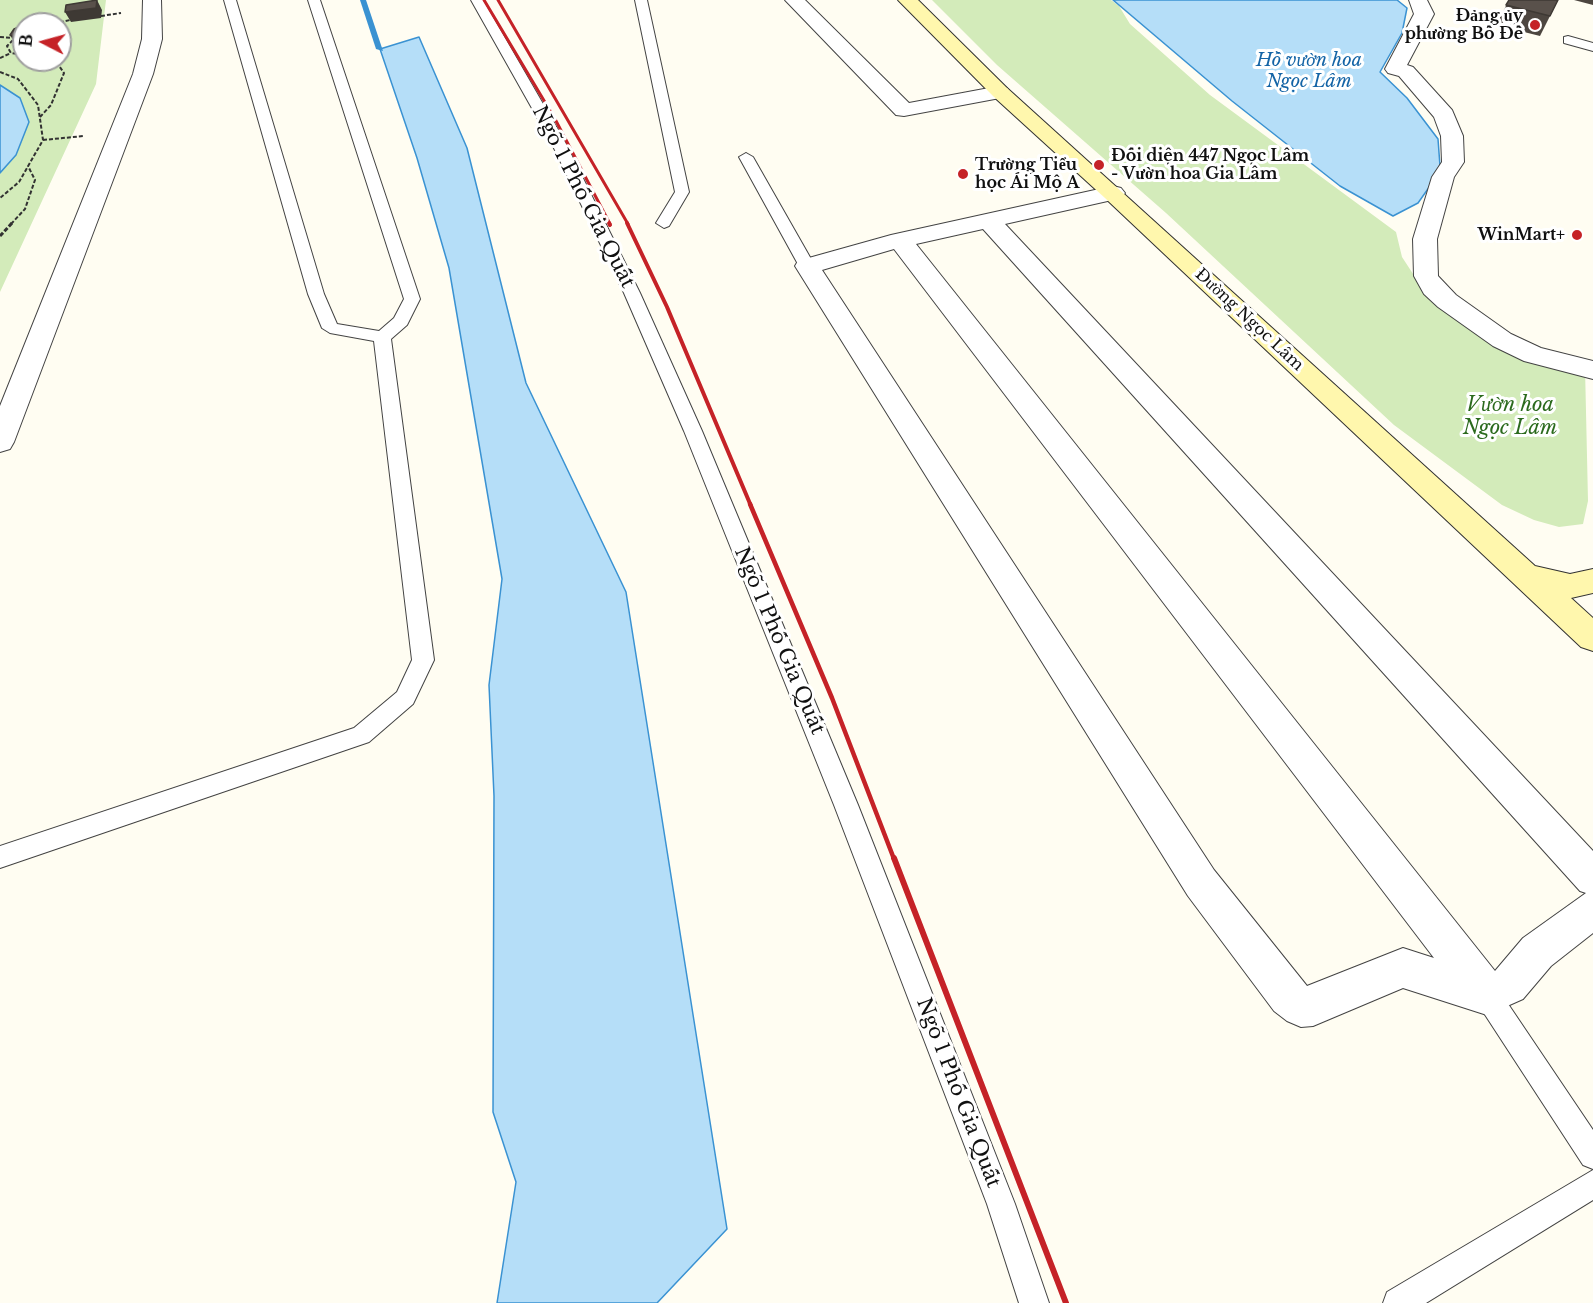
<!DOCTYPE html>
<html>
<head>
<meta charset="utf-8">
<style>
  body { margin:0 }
  #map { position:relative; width:1593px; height:1303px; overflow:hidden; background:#fffdf2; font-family:"Libre Baskerville",serif }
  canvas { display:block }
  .north { position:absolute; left:12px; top:12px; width:60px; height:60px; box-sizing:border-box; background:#fff; border:2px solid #9f9f9f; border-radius:50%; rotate:276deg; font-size:16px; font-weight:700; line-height:24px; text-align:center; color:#101010 }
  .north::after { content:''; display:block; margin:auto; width:21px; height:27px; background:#c52227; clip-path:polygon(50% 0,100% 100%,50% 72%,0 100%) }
</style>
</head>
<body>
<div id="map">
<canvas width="1593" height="1303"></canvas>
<div class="north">B</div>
</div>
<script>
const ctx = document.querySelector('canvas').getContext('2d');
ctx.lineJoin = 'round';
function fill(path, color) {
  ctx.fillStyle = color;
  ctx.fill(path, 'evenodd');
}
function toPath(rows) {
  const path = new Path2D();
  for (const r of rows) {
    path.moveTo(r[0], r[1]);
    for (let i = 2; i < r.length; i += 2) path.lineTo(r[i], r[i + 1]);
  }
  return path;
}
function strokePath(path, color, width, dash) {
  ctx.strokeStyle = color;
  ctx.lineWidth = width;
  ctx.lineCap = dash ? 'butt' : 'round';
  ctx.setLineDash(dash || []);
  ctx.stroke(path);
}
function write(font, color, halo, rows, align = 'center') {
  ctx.font = font + ' "Libre Baskerville",serif';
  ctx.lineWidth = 6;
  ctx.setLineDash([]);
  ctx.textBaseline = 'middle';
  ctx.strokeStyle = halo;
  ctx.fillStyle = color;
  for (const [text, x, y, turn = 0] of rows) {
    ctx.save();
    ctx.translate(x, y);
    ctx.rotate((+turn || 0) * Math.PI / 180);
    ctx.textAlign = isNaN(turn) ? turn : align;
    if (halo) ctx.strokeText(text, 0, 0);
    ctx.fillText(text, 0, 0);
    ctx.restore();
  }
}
fill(toPath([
  [0,0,106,0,96,84,0,292],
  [24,24,60,24,60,60,24,60],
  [932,0,1111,0,1119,6,1130,24,1210,95,1396,232,1402,257,1417,280,1434,299,1585,367,1588,501,1583,524,1559,527,1534,520,1502,505,1394,425,1166,213,997,65]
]), '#d3ebba');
const water = toPath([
  [1113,0,1397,0,1407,8,1402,33,1380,72,1407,98,1438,139,1440,166,1430,186,1418,203,1393,216,1340,186,1232,101,1113,0],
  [419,37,467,148,526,383,626,592,727,1229,657,1303,497,1303,516,1182,493,1112,494,796,489,685,502,579,449,268,417,158,380,49,419,37],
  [0,85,20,98,29,122,16,155,0,173,0,85]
]);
fill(water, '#b5def8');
strokePath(water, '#3a92d2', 1.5);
fill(toPath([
  [360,0,366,0,383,51,376,49,360,0]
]), '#3a92d2');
const service = toPath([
  [224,0,236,0,324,294,337,324,379,331,394,318,404,299,308,0,320,0,420,299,407,325,391,339,434,660,413,704,369,742,0,868,0,846,354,728,397,692,412,660,374,341,330,333,322,328,308,294,224,0],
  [471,0,483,0,565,142,640,293,702,431,858,805,1015,1204,1049,1303,1019,1303,987,1204,834,805,684,431,624,293,551,142,471,0],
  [635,0,647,0,689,192,669,226,664,228,656,223,675,192,635,0],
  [1568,36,1593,43,1593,51,1564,43,1564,37,1568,36],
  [746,153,753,157,815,266,813,269,801,269,799,266,739,157,746,153],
  [1487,982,1496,986,1593,1130,1593,1169,1583,1165,1478,1004,1474,995,1478,986,1487,982],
  [1593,1170,1593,1200,1426,1303,1383,1303,1387,1292,1593,1170]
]);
const minor = toPath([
  [785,0,805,0,909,103,1000,86,1007,88,1010,92,1007,96,1000,98,904,116,896,115,785,0],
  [1409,0,1427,0,1434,14,1407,65,1413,67,1452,110,1463,136,1464,162,1454,177,1437,239,1438,276,1456,295,1511,334,1541,348,1593,361,1593,379,1524,361,1493,346,1438,307,1424,294,1414,276,1413,239,1432,177,1442,162,1441,136,1434,117,1399,76,1388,73,1385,69,1414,14,1409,0],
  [1113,186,1121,188,1125,193,1121,198,1005,224,1593,851,1593,933,1551,966,1523,999,1487,1015,1403,988,1313,1026,1301,1027,1287,1021,1274,1011,1188,896,795,266,798,261,891,235,1113,186],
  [983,229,1580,891,1586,893,1523,938,1495,971,916,244,983,229],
  [894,249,1434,958,1403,948,1307,986,1214,870,822,270,894,249]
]);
const tertiary = toPath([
  [143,0,161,0,162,39,153,74,14,442,10,449,0,452,0,406,133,74,142,39,143,0]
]);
const secondary = toPath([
  [898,0,918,0,1007,88,1535,566,1570,574,1593,569,1593,593,1571,598,1593,618,1593,651,1581,647,1105,198,993,96,898,0]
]);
strokePath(service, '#434343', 2);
strokePath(minor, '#434343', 2);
strokePath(tertiary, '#434343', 2);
strokePath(secondary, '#323232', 2);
strokePath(toPath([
  [101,16,121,13],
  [54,24,70,20],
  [60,32,63,33,63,42,60,44],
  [0,37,15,38,7,46,11,53,24,55],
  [0,58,11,53],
  [0,72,18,79,38,105,43,140,19,182,0,198],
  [40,117,51,105,64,73,55,60],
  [43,140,84,136],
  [11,224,25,209,35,180,28,166]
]), '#323232', 2, [4, 2]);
strokePath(toPath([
  [0,236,12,223]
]), '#323232', 3, [4.5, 2]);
fill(service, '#fff');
fill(minor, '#fff');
fill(tertiary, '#fff');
fill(secondary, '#fff7ad');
strokePath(toPath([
  [484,0,555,119,610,224],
  [498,0,628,224]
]), '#c52227', 3);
strokePath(toPath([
  [609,223,610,225],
  [627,223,667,307,751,506]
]), '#c52227', 4);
strokePath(toPath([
  [750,504,832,698,894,859]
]), '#c52227', 4.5);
strokePath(toPath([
  [894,858,1066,1303]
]), '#c52227', 6);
fill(toPath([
  [1509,0,1550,16,1540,36,1496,25],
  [1574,0,1593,0,1593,5],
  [24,25,24,50,16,45,10,35]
]), '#4d4640');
fill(toPath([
  [97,0,102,10,101,18,71,22,65,12],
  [20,41,24,41,24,48]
]), '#3e3934');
const building = toPath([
  [97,0,96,8,65,12,66,5,97,0],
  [1509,0,1558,0,1550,16,1506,5,1509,0],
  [24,25,24,41,20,41,10,35,14,29,24,25]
]);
fill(building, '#59514b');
strokePath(building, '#3e3934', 1.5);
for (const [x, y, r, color] of [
  [1535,25,6,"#c52227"],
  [1099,165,6,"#c52227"],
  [963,174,6,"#c52227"],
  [1577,235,6,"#c52227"]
]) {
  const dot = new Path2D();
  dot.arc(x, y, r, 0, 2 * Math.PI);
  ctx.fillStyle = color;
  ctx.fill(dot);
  strokePath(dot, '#fff', 2);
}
write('bold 16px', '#101010', '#fff', [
  ["Đảng ủy",1523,16],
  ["phường Bồ Đề",1523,34],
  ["Đối diện 447 Ngọc Lâm",1111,156,"left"],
  ["- Vườn hoa Gia Lâm",1111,174,"left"],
  ["Trường Tiểu",975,165,"left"],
  ["học Ái Mộ A",975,183,"left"],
  ["WinMart+",1565,235]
], 'right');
write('16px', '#101010', '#fff', [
  ["Đường Ngọc Lâm",1249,320,43]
]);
write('italic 18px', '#1464a6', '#fff', [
  ["Hồ vườn hoa",1309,61],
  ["Ngọc Lâm",1309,82]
]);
write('20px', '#101010', '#fff', [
  ["Ngõ 1 Phố Gia Quất",583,197,63],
  ["Ngõ 1 Phố Gia Quất",779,641,67],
  ["Ngõ 1 Phố Gia Quất",958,1093,69]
]);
write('italic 20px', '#2b6a1d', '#fff', [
  ["Vườn hoa",1510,405],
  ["Ngọc Lâm",1510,428]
]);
</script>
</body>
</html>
